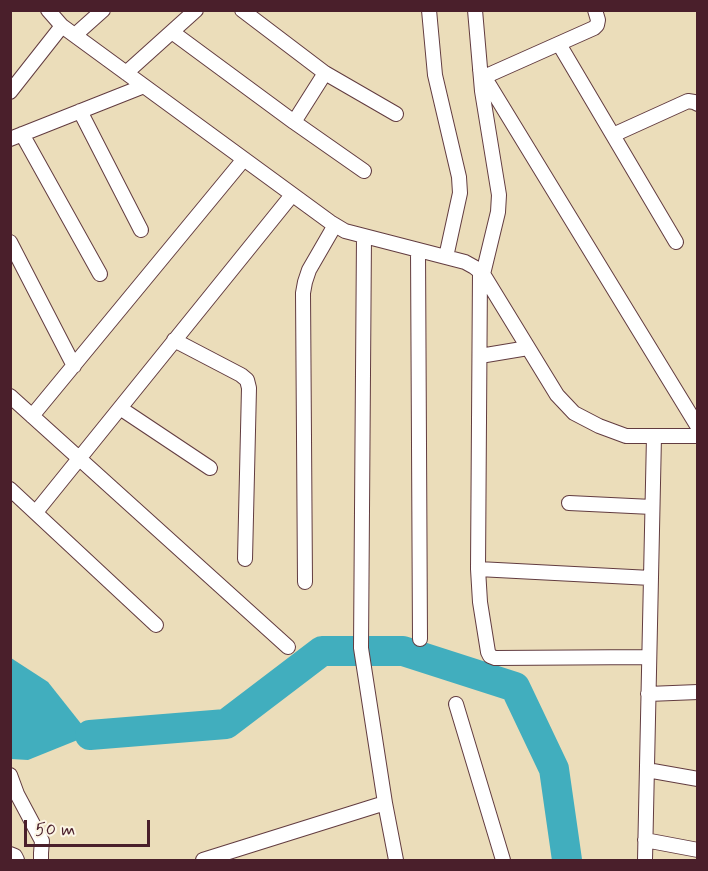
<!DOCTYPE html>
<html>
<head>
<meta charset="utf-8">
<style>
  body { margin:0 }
  #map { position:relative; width:708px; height:871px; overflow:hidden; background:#ebddba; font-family:Mynerve,sans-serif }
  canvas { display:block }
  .frame { position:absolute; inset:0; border:12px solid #4a1f2b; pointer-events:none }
  .scale { position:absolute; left:24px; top:820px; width:126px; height:27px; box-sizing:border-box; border:3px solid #4a1f2b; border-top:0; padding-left:8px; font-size:18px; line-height:21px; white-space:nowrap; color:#4a1f2b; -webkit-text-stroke:4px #fcf5e5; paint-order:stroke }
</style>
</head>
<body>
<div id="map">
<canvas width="708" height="871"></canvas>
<div class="frame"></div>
<div class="scale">50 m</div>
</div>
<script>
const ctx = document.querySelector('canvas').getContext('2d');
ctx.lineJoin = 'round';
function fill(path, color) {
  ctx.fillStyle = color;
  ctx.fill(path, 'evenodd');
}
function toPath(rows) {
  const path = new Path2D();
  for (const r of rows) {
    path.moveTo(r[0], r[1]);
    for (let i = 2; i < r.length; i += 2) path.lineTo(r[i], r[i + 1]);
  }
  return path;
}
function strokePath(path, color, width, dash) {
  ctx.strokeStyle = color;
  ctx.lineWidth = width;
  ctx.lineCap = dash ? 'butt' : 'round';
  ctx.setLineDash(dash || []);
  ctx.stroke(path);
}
fill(toPath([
  [11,658,48,682,90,735,28,760,11,759]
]), '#41aebe');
strokePath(toPath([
  [90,735,226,724,322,651,403,651,515,687,554,769,567,860]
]), '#41aebe', 30);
const minor = toPath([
  [48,10,62,26,330,222,345,231,465,262,474,267,483,274,557,395,574,413,599,426,626,436,698,436],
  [242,10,325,73,396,114],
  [429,10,435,75,459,177,460,193,446,257],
  [475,10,482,91,499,195,498,212,483,274],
  [172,32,294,122,364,171],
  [75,35,103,10],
  [559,44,676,242],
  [480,70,698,427],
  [126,73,196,10],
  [484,77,594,28,597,25,598,20,595,10],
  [10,92,62,26],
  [80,111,141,230],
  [294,122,325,73],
  [22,134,100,274],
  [613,135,688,101,694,102,698,104],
  [10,139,144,86],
  [364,236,361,648,385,803,396,860],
  [10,242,74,366],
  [418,250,420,639],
  [480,272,478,569,480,602,488,652,490,656,495,658,649,657],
  [174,340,241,375,247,380,249,388,245,559],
  [480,356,528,348],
  [10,396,288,647],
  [120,408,210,468],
  [32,416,244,159],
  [10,489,156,625],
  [569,503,652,507],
  [36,512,292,195],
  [478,569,651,578],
  [305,582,303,293,305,282,309,270,335,225],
  [648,694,698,692],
  [456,704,503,860],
  [647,770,698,779],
  [10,775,17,794,42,841,41,853,41,860],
  [645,840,698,850],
  [10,854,15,856,17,860],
  [203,860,385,803],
  [645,860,654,436]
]);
strokePath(minor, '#623c40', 16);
strokePath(minor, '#fff', 14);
</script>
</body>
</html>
